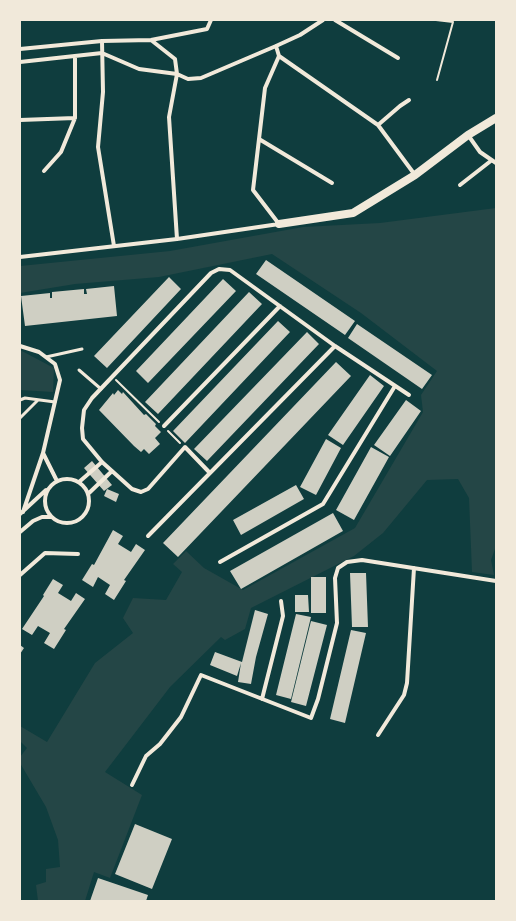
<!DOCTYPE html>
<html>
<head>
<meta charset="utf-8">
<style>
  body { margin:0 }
  #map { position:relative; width:516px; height:921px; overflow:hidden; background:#0f3d3e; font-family:Roboto,sans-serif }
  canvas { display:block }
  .frame { position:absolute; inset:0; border:21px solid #f1e9da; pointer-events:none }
</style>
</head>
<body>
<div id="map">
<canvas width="516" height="921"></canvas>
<div class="frame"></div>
</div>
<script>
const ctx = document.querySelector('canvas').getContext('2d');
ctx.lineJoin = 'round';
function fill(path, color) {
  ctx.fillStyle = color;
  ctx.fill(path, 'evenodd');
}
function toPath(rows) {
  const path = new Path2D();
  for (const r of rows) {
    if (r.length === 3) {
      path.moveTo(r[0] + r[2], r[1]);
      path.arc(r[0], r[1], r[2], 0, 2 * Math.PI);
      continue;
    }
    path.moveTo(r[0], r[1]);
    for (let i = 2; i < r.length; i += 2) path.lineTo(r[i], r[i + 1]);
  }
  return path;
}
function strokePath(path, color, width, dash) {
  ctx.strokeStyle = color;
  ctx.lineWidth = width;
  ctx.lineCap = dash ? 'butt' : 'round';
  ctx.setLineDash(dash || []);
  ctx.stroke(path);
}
fill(toPath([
  [496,208,496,546,491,560,494,575,472,572,469,498,458,479,427,480,383,533,354,556,251,608,245,629,225,640,221,637,170,687,105,772,142,795,110,878,94,872,85,901,38,901,36,885,46,882,46,869,60,867,58,840,46,807,20,763,20,757,27,748,20,741,20,726,47,742,95,663,133,633,123,618,133,598,166,600,182,572,173,564,186,551,204,568,243,590,355,528,423,412,421,395,437,371,361,313,272,254,159,277,75,284,20,293,20,266,170,251,303,227,380,223],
  [20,350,54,368,53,392,20,390]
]), '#244646');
fill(toPath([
  [266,260,355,321,345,335,256,274],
  [169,277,181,289,107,368,94,356],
  [223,279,236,291,148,383,136,371],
  [114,286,117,316,25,326,21,296,50,293,50,298,52,298,52,292,84,289,84,294,87,294,86,289],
  [249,292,262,304,158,414,145,402],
  [278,321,290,332,185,443,173,431],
  [357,324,432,375,422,389,348,338],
  [307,332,319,344,207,461,194,449],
  [336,362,351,376,178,557,163,543],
  [370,375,384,386,343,445,328,435],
  [118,390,122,394,123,392,144,415,146,414,156,424,155,426,161,432,155,438,160,444,149,454,144,449,141,452,134,446,99,410,113,393,114,395],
  [406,400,421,411,390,456,374,445],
  [326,439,341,448,316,495,300,487],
  [371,447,389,457,354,520,336,510],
  [92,461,112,485,104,491,84,468],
  [296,485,304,499,241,535,233,520],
  [107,489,119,494,116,502,104,496],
  [333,513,343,531,241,589,230,571],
  [113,530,123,536,118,544,131,552,136,544,145,550,124,580,126,581,114,600,105,594,110,585,98,577,93,587,82,580,92,564,94,565],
  [350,573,366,573,368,627,352,627],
  [311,577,326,577,326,613,311,613],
  [53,579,63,585,58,593,71,601,76,593,85,599,64,629,66,630,54,649,44,643,50,633,38,626,32,635,22,629,44,596,43,595],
  [295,595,308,595,309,612,295,612],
  [255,610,268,614,256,657,251,684,238,682,241,663,237,676,210,665,215,652,242,662],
  [296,614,311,617,291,699,276,695],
  [311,621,327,625,306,706,291,702],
  [351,630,366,633,345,723,330,719],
  [20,645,24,648,20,654],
  [135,824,172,839,152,889,115,874],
  [98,878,148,895,146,901,90,901]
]), '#cfcfc3');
strokePath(toPath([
  [436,20,453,22,437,80],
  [116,380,159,422],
  [168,431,180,443]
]), '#f1e9da', 2);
strokePath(toPath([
  [46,357,82,349],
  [79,370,101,389],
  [20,400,25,398,55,402],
  [20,418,38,400]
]), '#f1e9da', 3);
strokePath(toPath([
  [335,20,398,58],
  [151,40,175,59,177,74,169,117,177,239],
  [102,41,103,92,98,147,114,246],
  [20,49,102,41,151,40,207,29,211,20],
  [279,56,378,125,415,175],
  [20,62,102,53,139,69,177,74,188,79,201,78,276,46,300,35,323,20],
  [20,120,75,118],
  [378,125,400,106,409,100],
  [468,135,480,152,496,163],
  [259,139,332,183],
  [44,171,61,152,75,118,75,57],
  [460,185,492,160],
  [20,257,177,239,279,224,253,190,265,88,279,56,276,46],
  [20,346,39,352,55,364,60,380,43,453,23,512],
  [164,426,280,306],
  [43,453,57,481],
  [209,472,185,447,148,489,141,492,132,489,102,462,83,439,82,428,84,410,92,398,211,273,219,269,230,270,335,346,409,395],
  [67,501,22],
  [79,482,102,462],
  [88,494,112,471],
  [20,514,46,490],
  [20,532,33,521,42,517,51,517],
  [148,536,335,346],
  [220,562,323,504,395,386],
  [20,575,45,553,78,554],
  [262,699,283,616,281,601],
  [378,735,404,695,407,683,414,568],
  [132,785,146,756,160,744,181,717,201,675,311,718,318,699,337,623,335,578,338,568,347,562,362,560,496,581]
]), '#f1e9da', 4);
strokePath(toPath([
  [279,224,353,213,415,175,468,135,496,118]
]), '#f1e9da', 8);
</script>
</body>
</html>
